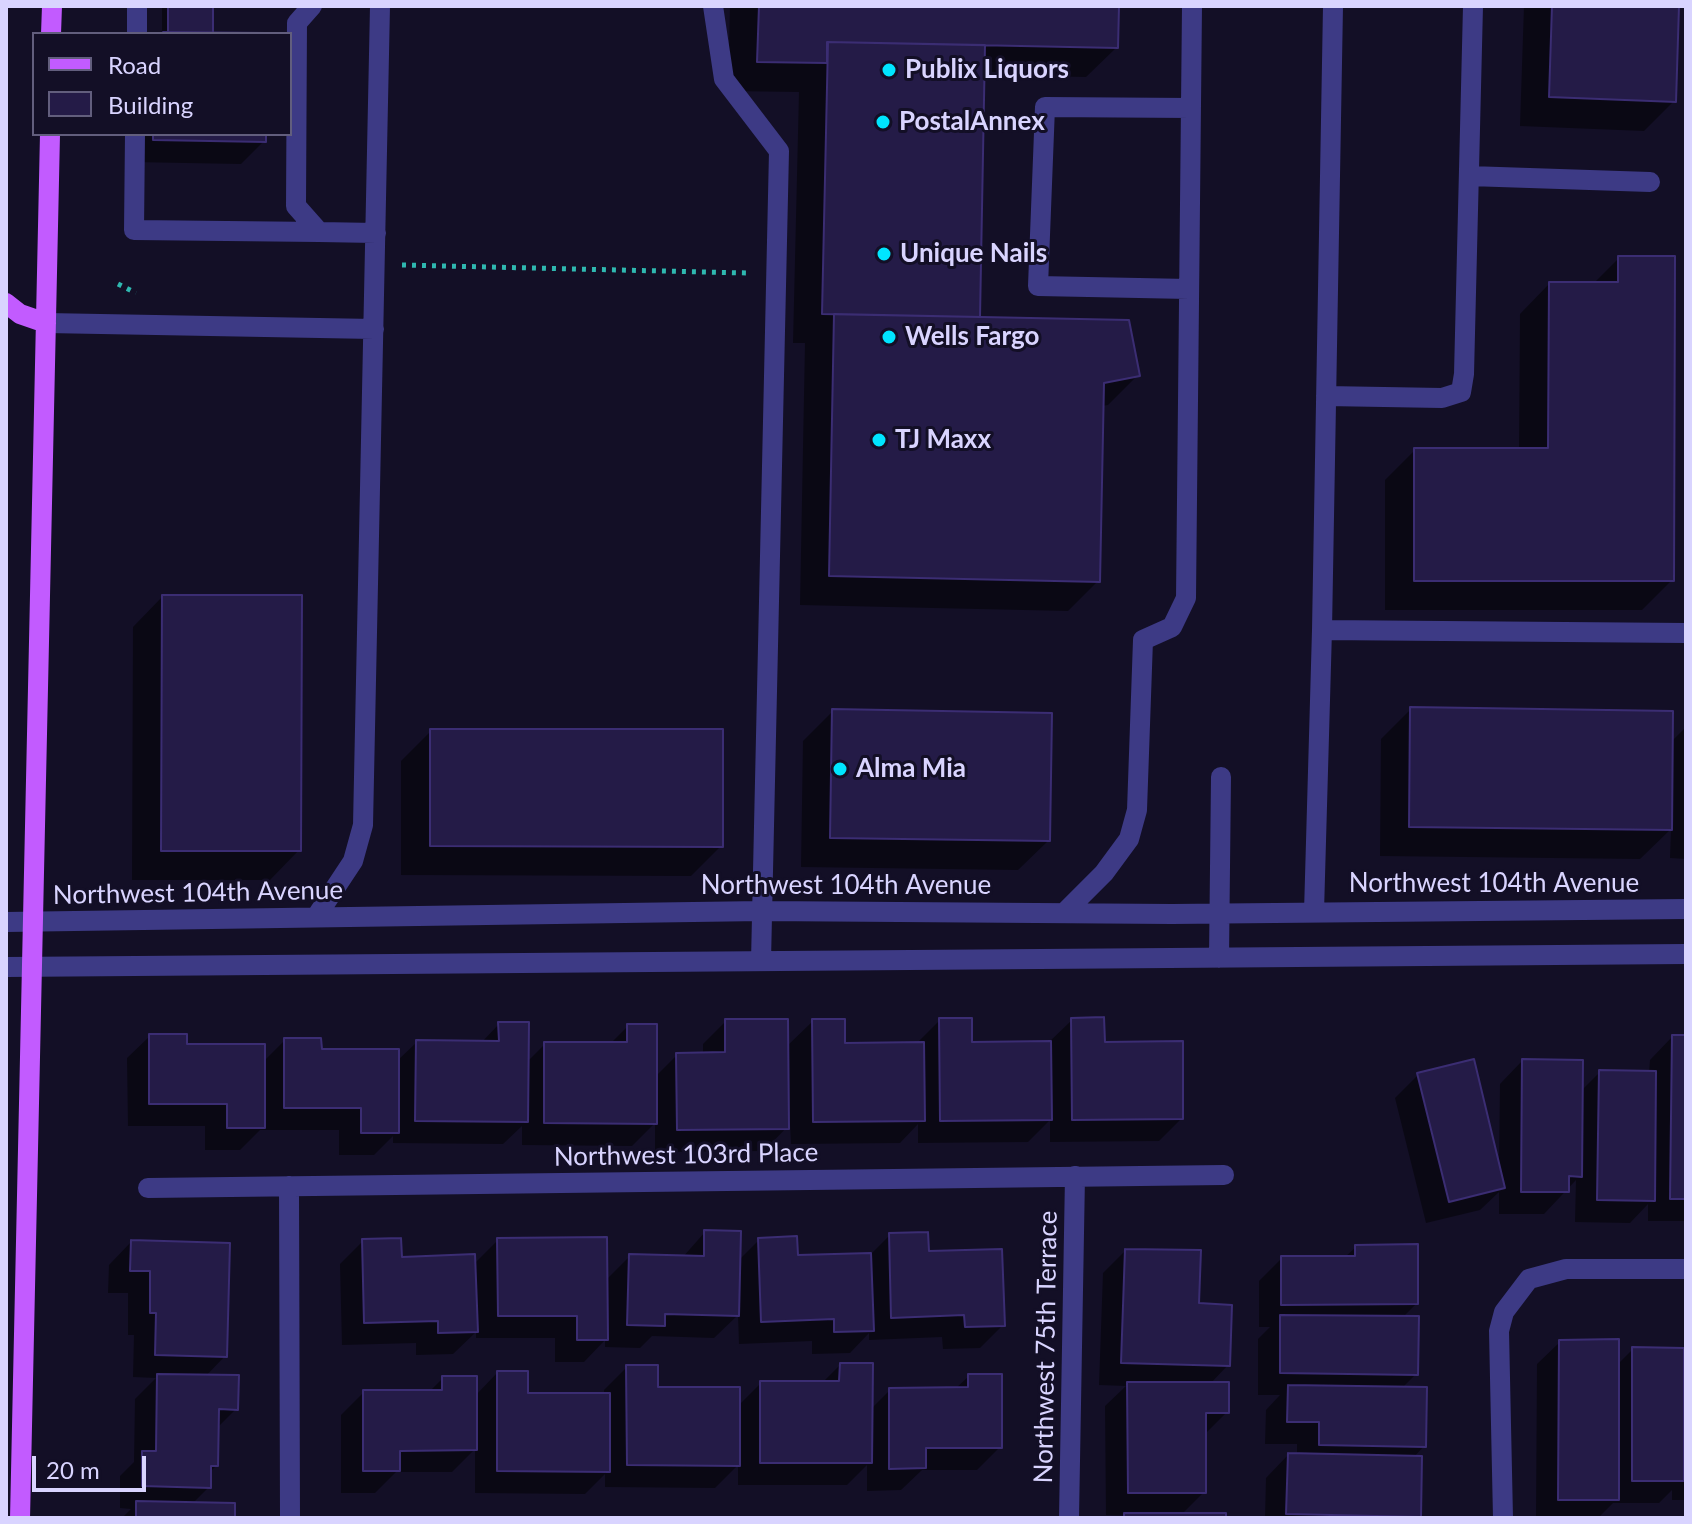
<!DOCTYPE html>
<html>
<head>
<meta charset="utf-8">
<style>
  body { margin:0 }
  #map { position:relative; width:1692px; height:1524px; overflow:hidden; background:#130f26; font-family:Lato,sans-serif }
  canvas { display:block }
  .frame { position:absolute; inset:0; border:8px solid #d9d4ff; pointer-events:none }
  .legend { position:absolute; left:32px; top:32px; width:260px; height:104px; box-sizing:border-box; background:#130f26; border:2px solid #625e7d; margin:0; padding:10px 14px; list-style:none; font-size:24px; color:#d9d4ff }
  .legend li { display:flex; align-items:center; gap:16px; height:40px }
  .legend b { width:40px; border:2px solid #625e7d }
  .scale { position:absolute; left:32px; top:1456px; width:114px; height:36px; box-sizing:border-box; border:4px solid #d9d4ff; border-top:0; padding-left:10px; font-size:24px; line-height:28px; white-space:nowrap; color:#d9d4ff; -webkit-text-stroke:6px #130f26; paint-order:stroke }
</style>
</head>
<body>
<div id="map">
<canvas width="1692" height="1524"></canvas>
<div class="frame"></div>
<ul class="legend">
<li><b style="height:10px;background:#c25bff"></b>Road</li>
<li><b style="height:22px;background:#241b47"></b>Building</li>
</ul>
<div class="scale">20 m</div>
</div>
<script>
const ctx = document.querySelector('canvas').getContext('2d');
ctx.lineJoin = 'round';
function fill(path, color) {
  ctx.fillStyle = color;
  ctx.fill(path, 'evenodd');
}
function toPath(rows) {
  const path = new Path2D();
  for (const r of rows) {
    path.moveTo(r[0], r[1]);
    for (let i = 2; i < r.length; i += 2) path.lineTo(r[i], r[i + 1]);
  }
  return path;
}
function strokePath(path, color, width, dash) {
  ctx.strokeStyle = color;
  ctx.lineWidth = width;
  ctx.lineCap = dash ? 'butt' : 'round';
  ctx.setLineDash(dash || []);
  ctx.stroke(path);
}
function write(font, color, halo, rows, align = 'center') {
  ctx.font = font + ' Lato,sans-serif';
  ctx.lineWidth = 6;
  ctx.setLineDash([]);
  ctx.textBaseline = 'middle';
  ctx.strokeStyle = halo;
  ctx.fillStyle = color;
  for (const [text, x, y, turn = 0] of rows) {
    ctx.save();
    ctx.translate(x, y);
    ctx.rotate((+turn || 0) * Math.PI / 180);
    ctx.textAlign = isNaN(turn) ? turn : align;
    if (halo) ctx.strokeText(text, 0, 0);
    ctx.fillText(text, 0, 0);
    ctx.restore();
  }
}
fill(toPath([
  [162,6,211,6,211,34,162,34],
  [730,6,1117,6,1116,48,1086,77,983,75,978,319,1138,375,1108,405,1102,406,1098,581,1068,611,800,605,805,343,793,343,799,92,728,91],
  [1524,6,1677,6,1674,101,1644,131,1520,126],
  [131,134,264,134,264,141,241,164,131,162],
  [1619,258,1672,580,1642,610,1385,610,1385,480,1415,450,1519,450,1520,314,1549,284,1593,284],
  [162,597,299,850,270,880,132,880,133,627],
  [1411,709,1671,742,1686,727,1686,859,1670,858,1671,829,1640,859,1380,856,1381,739],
  [833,711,1048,841,1018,870,801,867,803,741],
  [431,731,721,846,691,876,401,875,401,761],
  [940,1020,970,1044,1048,1043,1072,1020,1103,1044,1181,1119,1159,1141,1050,1142,1050,1120,1028,1142,918,1143,918,1124,900,1143,791,1144,790,1124,764,1151,655,1152,655,1123,632,1146,522,1145,522,1126,503,1144,393,1143,393,1136,374,1155,339,1155,339,1130,260,1130,240,1150,205,1150,205,1126,128,1126,127,1058,150,1036,263,1062,285,1040,320,1051,397,1061,417,1042,481,1043,499,1024,527,1062,545,1044,610,1044,628,1026,655,1077,677,1055,703,1054,703,1044,726,1021,786,1047,813,1021,843,1045,916,1044],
  [1672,1037,1686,1037,1686,1221,1648,1221,1648,1204,1630,1223,1575,1222,1576,1180,1544,1214,1499,1214,1499,1192,1480,1210,1426,1223,1395,1098,1418,1075,1499,1164,1500,1084,1522,1061,1580,1092,1600,1072,1649,1073,1650,1060],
  [705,1232,739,1260,759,1240,796,1257,870,1255,890,1235,927,1253,1003,1325,980,1348,943,1349,942,1337,869,1340,869,1333,850,1353,812,1354,812,1341,739,1344,738,1315,714,1338,652,1336,640,1348,605,1347,605,1340,584,1362,555,1362,555,1338,476,1338,476,1332,453,1354,416,1355,416,1343,342,1345,340,1264,363,1241,400,1259,474,1264,498,1240,606,1280,630,1256,682,1258],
  [131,1242,225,1356,205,1377,236,1409,217,1428,216,1466,209,1473,209,1487,192,1504,233,1518,122,1518,131,1509,120,1508,120,1476,134,1462,135,1399,156,1378,133,1377,134,1335,128,1335,128,1293,108,1293,109,1265],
  [1356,1247,1416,1304,1402,1318,1416,1374,1401,1389,1424,1446,1413,1458,1419,1516,1265,1518,1266,1478,1288,1455,1297,1455,1297,1444,1265,1444,1266,1410,1280,1395,1258,1395,1258,1339,1270,1327,1259,1327,1259,1281,1282,1258,1344,1258],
  [1125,1251,1197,1305,1228,1365,1210,1384,1227,1412,1204,1435,1204,1492,1181,1515,1224,1518,1106,1515,1105,1406,1126,1386,1099,1385,1103,1273],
  [1560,1342,1617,1365,1633,1349,1682,1360,1686,1356,1686,1500,1672,1500,1672,1490,1659,1503,1613,1503,1598,1518,1536,1518,1537,1364],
  [840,1365,870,1410,890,1390,955,1389,969,1376,1000,1447,977,1470,922,1470,901,1490,867,1491,867,1465,847,1485,738,1485,738,1465,715,1488,605,1487,605,1474,585,1494,475,1493,475,1449,452,1472,396,1472,375,1493,341,1493,341,1415,364,1392,429,1392,443,1378,475,1396,497,1373,526,1395,604,1395,604,1390,627,1367,656,1389,738,1406,761,1383,822,1383]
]), '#0007');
const building = toPath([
  [168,6,213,6,213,33,168,32,168,6],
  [759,6,1119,6,1118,48,827,42,827,63,757,62,759,6],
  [1552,6,1679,6,1676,102,1549,97,1552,6],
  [163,32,267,33,267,34,163,34,163,32],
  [828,42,985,45,980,317,822,314,828,42],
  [153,134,266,134,266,142,153,140,153,134],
  [1618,256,1675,256,1674,581,1414,581,1414,448,1548,448,1549,282,1618,282,1618,256],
  [834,314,1129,320,1140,376,1104,383,1100,582,829,576,834,314],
  [162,595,302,595,301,851,161,851,162,595],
  [1410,707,1673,711,1672,830,1409,827,1410,707],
  [832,709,1052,713,1050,841,830,838,832,709],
  [430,729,723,729,723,847,430,846,430,729],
  [1104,1017,1105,1042,1183,1041,1183,1119,1072,1120,1071,1018,1104,1017],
  [939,1018,972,1018,972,1042,1051,1041,1052,1120,940,1121,939,1018],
  [725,1019,788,1019,789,1129,677,1130,676,1053,725,1052,725,1019],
  [812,1019,845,1019,845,1043,924,1042,925,1121,813,1122,812,1019],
  [498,1022,529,1022,528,1122,415,1121,416,1040,499,1041,498,1022],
  [627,1024,657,1024,657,1124,544,1123,544,1042,627,1042,627,1024],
  [149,1034,187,1034,187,1044,265,1044,265,1128,227,1128,227,1104,149,1104,149,1034],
  [1672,1035,1686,1035,1686,1199,1670,1199,1672,1035],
  [284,1038,321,1038,322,1049,399,1049,399,1133,361,1133,361,1108,284,1108,284,1038],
  [1474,1059,1505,1188,1449,1202,1417,1073,1474,1059],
  [1522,1059,1583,1060,1582,1177,1569,1176,1569,1192,1521,1192,1522,1059],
  [1599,1070,1656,1071,1655,1201,1597,1200,1599,1070],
  [704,1230,741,1231,739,1316,665,1314,665,1326,627,1325,629,1254,704,1256,704,1230],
  [928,1232,929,1251,1002,1249,1005,1326,965,1327,964,1315,891,1318,889,1233,928,1232],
  [797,1236,798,1255,871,1253,874,1331,834,1332,834,1319,761,1322,758,1238,797,1236],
  [607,1237,608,1340,577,1340,577,1316,498,1316,497,1238,607,1237],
  [401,1238,402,1257,475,1254,478,1332,438,1333,438,1321,364,1323,362,1239,401,1238],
  [131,1240,230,1243,227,1357,155,1355,156,1313,150,1313,150,1271,130,1271,131,1240],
  [1418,1244,1418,1304,1281,1305,1281,1256,1355,1256,1355,1245,1418,1244],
  [1125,1249,1201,1250,1199,1303,1232,1305,1230,1366,1121,1363,1125,1249],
  [1280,1315,1419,1316,1418,1375,1280,1373,1280,1315],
  [1619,1339,1619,1500,1558,1500,1559,1340,1619,1339],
  [1632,1347,1684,1348,1684,1481,1632,1481,1632,1347],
  [840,1363,873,1363,872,1463,760,1463,760,1381,839,1381,840,1363],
  [626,1365,658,1365,658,1387,740,1387,740,1466,627,1465,626,1365],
  [497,1371,528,1371,528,1393,610,1393,610,1472,497,1471,497,1371],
  [157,1374,239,1375,238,1410,219,1409,218,1466,211,1466,211,1488,142,1486,142,1451,156,1451,157,1374],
  [968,1374,1002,1374,1002,1448,926,1448,926,1468,889,1469,889,1388,968,1387,968,1374],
  [442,1376,477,1376,477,1450,400,1451,400,1471,363,1471,363,1390,442,1390,442,1376],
  [1127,1382,1229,1382,1229,1413,1206,1413,1206,1493,1128,1493,1127,1382],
  [1288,1385,1427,1387,1426,1447,1319,1445,1319,1422,1287,1422,1288,1385],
  [1288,1453,1422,1456,1421,1517,1286,1514,1288,1453],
  [136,1501,235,1503,235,1518,136,1518,136,1501],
  [1124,1513,1226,1513,1226,1518,1124,1518,1124,1513]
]);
fill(building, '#241b47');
strokePath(building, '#3b2d73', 2);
strokePath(toPath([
  [402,265,748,273],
  [118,284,136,293]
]), '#2fb8b0', 5, [4, 6]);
strokePath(toPath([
  [312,6,297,23,296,206,319,232,376,233],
  [713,6,724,79,779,151,761,961],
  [1333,6,1322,630,1686,633],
  [137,34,137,6],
  [135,134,134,230,319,232],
  [1469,176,1650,182],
  [1189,289,1038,286,1045,107,1191,108],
  [46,323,374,329],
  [1326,396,1442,398,1461,392,1464,374,1473,6],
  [1314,912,1322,630],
  [1064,913,1104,873,1129,839,1137,810,1143,640,1172,627,1186,598,1192,6],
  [316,917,353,861,363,825,380,6],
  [6,922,762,911,1172,914,1686,909],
  [1219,958,1221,777],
  [6,967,1686,954],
  [289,1186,290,1518],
  [148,1188,1224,1175],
  [1069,1518,1075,1176],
  [1503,1518,1499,1331,1504,1312,1529,1279,1566,1269,1686,1269]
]), '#3d3a85', 20);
strokePath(toPath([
  [51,34,52,6],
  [6,303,20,314,46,323],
  [20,1518,50,134]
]), '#c25bff', 20);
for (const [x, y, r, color] of [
  [889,70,8,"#00e5ff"],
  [883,122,8,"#00e5ff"],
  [884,254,8,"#00e5ff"],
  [889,337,8,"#00e5ff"],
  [879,440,8,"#00e5ff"],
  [840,769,8,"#00e5ff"]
]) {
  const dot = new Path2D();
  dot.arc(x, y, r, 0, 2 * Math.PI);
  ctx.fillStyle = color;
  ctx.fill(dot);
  strokePath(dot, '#130f26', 3);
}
write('bold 26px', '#d9d4ff', '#130f26', [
  ["Publix Liquors",905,70],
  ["PostalAnnex",899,122],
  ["Unique Nails",900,254],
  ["Wells Fargo",905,337],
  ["TJ Maxx",895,440],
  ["Alma Mia",856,769]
], 'left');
write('26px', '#d9d4ff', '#130f26', [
  ["Northwest 104th Avenue",1494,884],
  ["Northwest 104th Avenue",846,886],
  ["Northwest 104th Avenue",198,893,-1],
  ["Northwest 103rd Place",686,1155,-1],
  ["Northwest 75th Terrace",1046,1347,-89]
]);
</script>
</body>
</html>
